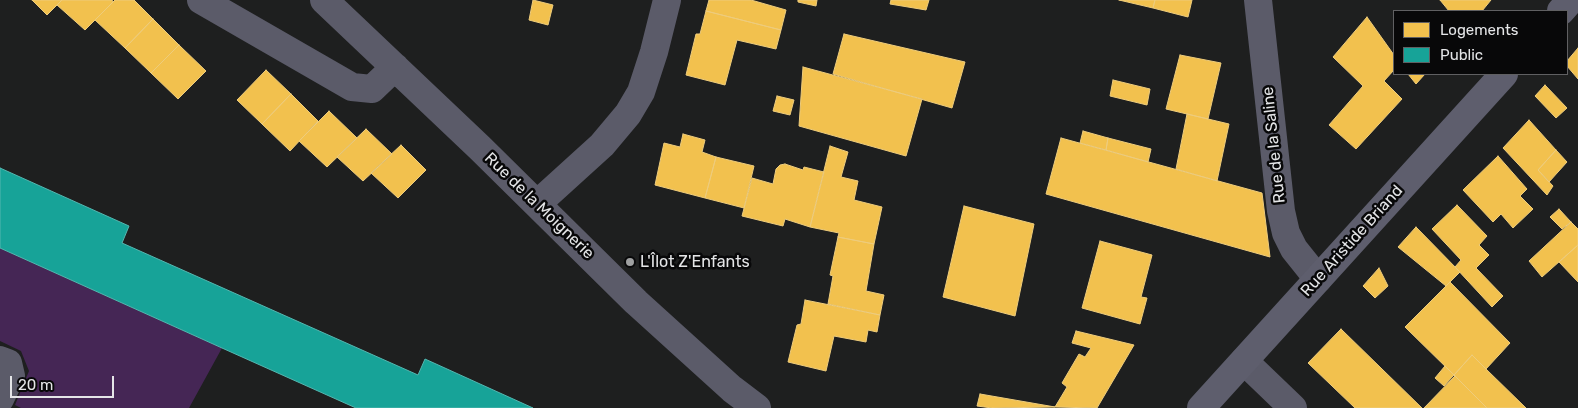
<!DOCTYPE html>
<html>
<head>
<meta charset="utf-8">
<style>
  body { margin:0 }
  #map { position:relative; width:1578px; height:408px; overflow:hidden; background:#1e1f1f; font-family:Rubik,sans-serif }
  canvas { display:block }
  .legend { position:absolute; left:1393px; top:10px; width:175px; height:65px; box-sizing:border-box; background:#080809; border:1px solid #606062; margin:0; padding:6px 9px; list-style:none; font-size:15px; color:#e4e5e7 }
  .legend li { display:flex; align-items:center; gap:10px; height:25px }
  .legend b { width:25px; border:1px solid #606062 }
  .scale { position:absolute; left:10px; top:376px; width:104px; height:22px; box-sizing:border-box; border:2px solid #e4e5e7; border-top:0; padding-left:6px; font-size:15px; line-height:18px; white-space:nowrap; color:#e4e5e7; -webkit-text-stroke:4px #080809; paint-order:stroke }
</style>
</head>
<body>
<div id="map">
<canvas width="1578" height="408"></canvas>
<ul class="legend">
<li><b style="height:14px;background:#f2c14e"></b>Logements</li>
<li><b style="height:14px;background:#17a398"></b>Public</li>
</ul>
<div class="scale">20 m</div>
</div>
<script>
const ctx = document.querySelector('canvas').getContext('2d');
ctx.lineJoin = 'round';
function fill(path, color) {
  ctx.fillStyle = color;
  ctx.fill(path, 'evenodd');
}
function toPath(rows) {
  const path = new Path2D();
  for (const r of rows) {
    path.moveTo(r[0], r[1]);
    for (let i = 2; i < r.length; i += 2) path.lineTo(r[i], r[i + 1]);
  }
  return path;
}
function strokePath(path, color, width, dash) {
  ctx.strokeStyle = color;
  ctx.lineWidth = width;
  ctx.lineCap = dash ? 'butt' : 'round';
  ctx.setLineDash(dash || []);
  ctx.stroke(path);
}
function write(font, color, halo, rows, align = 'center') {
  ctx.font = font + ' Rubik,sans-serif';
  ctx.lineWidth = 5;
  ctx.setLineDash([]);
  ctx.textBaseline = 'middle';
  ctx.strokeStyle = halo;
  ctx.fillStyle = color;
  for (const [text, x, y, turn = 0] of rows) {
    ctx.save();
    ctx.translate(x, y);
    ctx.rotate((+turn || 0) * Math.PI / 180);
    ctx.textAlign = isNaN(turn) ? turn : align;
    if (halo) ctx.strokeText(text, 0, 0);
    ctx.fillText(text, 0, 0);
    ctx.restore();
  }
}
fill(toPath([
  [0,248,222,348,189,408,21,408,15,405,29,371,21,351,0,341]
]), '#452655');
const homes = toPath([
  [32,0,62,0,47,15,32,0],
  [62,0,112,0,113,2,85,30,57,5,62,0],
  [115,0,134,0,153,19,125,48,95,20,115,0],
  [533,0,553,5,548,25,529,20,533,0],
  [709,0,751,0,786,10,781,30,706,11,709,0],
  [798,0,817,0,816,6,798,2,798,0],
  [891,0,929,0,926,10,890,4,891,0],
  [1119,0,1155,0,1153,8,1119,0],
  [1155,0,1192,0,1188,17,1153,8,1155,0],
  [1440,0,1491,0,1482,11,1449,11,1440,0],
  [706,11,781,30,776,49,737,40,725,85,686,75,696,34,700,34,706,11],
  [1367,17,1394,55,1394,70,1384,81,1402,99,1356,149,1329,125,1363,86,1333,57,1367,17],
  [153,19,179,45,151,73,125,48,153,19],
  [844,34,965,62,952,108,833,74,844,34],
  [179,45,206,71,178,99,151,73,179,45],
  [1578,48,1578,79,1567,66,1567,61,1578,48],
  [1180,55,1221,63,1208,119,1166,109,1180,55],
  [803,67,922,99,906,156,799,126,803,67],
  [266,70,291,94,262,124,237,100,266,70],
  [1408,74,1425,74,1416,84,1408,74],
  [1113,80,1150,89,1147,105,1110,96,1113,80],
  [1545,85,1567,108,1556,118,1535,96,1545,85],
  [291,94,318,121,290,151,262,124,291,94],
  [777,96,794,100,790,115,773,111,777,96],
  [329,111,357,138,327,167,299,141,329,111],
  [1187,114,1229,124,1217,181,1176,169,1187,114],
  [1529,120,1556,150,1538,170,1553,186,1547,195,1503,148,1529,120],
  [366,129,392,154,363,181,337,157,366,129],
  [1083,131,1108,138,1106,150,1080,143,1083,131],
  [683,134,705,140,702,152,716,157,705,198,655,185,664,143,680,147,683,134],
  [1061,138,1262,193,1270,257,1046,194,1061,138],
  [1108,138,1151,149,1148,162,1106,150,1108,138],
  [401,145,426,170,398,198,371,173,401,145],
  [830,146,848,152,841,177,858,181,854,200,882,207,874,244,838,237,839,233,810,227,830,146],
  [1556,150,1567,162,1549,182,1538,170,1556,150],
  [1498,156,1527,189,1520,196,1533,209,1513,228,1501,214,1493,222,1463,190,1498,156],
  [716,157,754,166,744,208,705,198,716,157],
  [785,164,803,170,804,167,824,172,810,227,785,219,783,226,742,216,752,178,773,184,776,169,780,165,785,164],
  [1457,205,1487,236,1479,245,1489,255,1476,268,1503,296,1492,307,1455,267,1461,260,1432,229,1457,205],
  [964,206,1034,224,1015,316,943,297,964,206],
  [1559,209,1571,222,1562,229,1550,217,1559,209],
  [1571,222,1578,229,1578,245,1542,277,1529,261,1571,222],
  [1416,227,1460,272,1446,286,1398,247,1416,227],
  [838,237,874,244,866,291,884,295,880,315,828,304,833,276,830,275,838,237],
  [1100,241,1152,255,1141,297,1147,298,1140,324,1082,308,1100,241],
  [1578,245,1578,282,1559,262,1578,245],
  [1379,268,1388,286,1375,298,1363,286,1379,268],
  [1450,282,1510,343,1486,369,1472,355,1454,375,1405,327,1450,282],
  [805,300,880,315,877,332,868,330,866,342,834,336,826,371,788,362,797,325,801,324,805,300],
  [1341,329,1422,408,1355,408,1308,363,1341,329],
  [1076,331,1134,345,1097,408,1055,407,1067,387,1062,383,1079,354,1085,357,1091,348,1072,343,1076,331],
  [1472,355,1486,369,1526,408,1487,408,1454,375,1472,355],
  [1445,366,1454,375,1444,386,1435,378,1445,366],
  [1455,376,1487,408,1424,408,1455,376],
  [980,394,1055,407,992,408,977,406,980,394]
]);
fill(homes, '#f2c14e');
strokePath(homes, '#eecc7c', 1);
const public = toPath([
  [0,168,129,226,122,243,418,375,425,359,533,408,356,408,222,348,0,248,0,168]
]);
fill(public, '#17a398');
strokePath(public, '#54b7b0', 1);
strokePath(toPath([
  [201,0,352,87,372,89,395,67],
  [324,0,480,148,636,302,732,389,757,408],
  [1258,0,1281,211,1286,233,1294,249,1318,279],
  [537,204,602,145,628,114,641,92,654,52,667,0],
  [0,360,8,363,11,376,0,399],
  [1244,361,1293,408]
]), '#5b5b69', 28);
strokePath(toPath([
  [1561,11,1571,0],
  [1201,408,1504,74]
]), '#5e5e6d', 28);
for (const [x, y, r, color] of [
  [630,262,5,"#9fa0a1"]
]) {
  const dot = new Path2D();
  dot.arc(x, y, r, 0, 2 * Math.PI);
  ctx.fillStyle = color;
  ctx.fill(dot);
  strokePath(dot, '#080809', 2);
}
write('16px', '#e4e5e7', '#080809', [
  ["Rue de la Saline",1274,145,-96],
  ["Rue de la Moignerie",539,206,44],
  ["Rue Aristide Briand",1352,241,-48]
]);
write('16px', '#e4e5e7', '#080809', [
  ["L'Îlot Z'Enfants",640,262]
], 'left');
</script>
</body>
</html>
